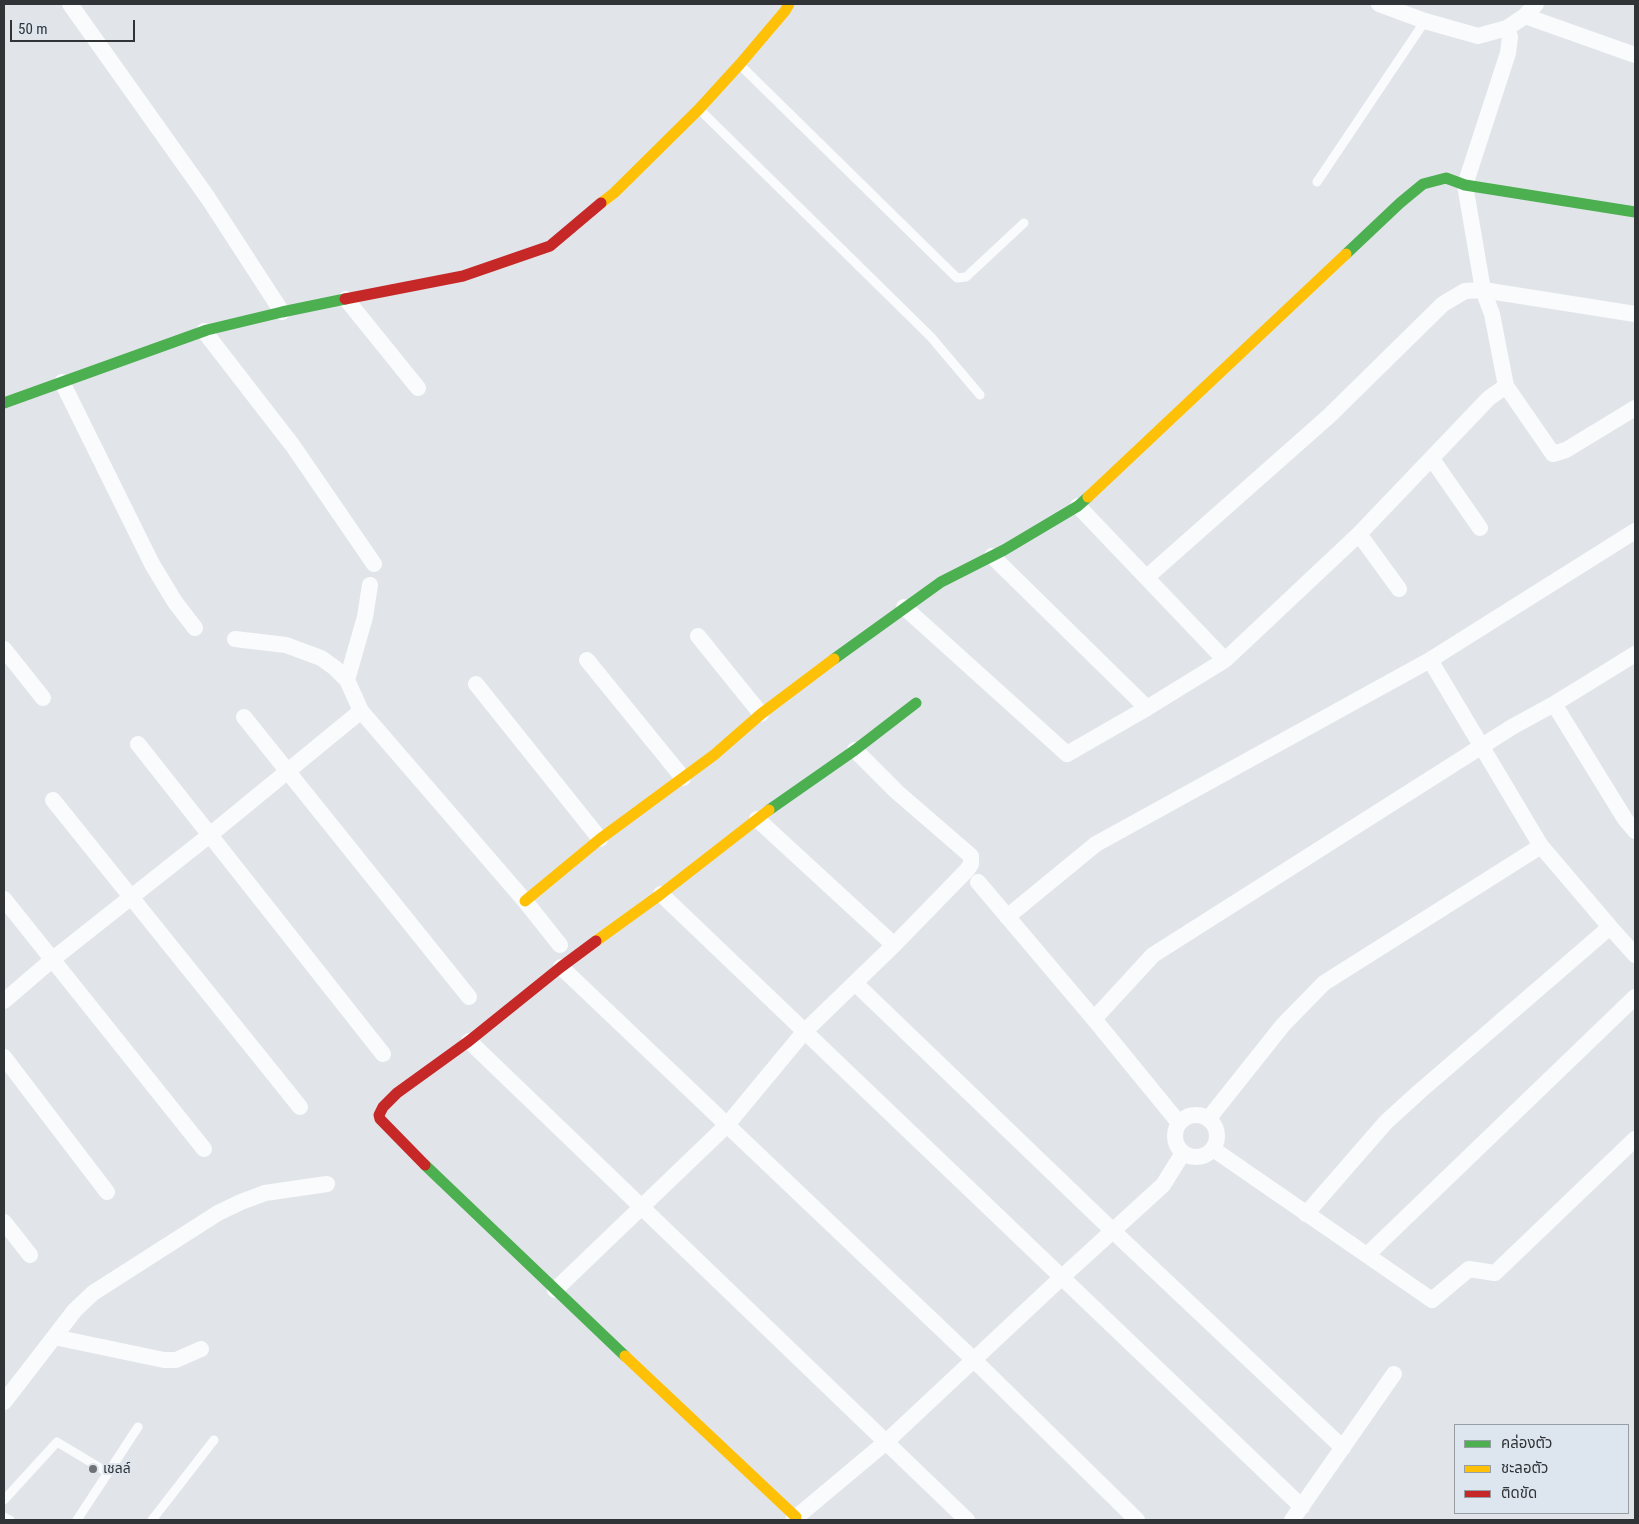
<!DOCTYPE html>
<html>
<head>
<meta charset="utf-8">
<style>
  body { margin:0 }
  #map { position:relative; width:1639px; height:1524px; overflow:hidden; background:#e1e5ea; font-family:"Roboto Condensed","Noto Sans Thai",sans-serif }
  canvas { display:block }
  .frame { position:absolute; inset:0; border:5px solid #313437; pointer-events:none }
  .legend { position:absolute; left:1454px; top:1424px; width:175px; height:90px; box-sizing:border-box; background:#dde5ee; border:1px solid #989ea5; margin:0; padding:6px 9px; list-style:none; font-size:15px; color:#313437 }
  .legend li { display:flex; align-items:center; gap:10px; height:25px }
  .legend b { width:25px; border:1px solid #989ea5 }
  .scale { position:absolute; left:10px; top:20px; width:125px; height:22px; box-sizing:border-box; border:2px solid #313437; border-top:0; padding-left:6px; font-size:15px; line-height:18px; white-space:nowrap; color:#313437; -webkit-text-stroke:4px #dde5ee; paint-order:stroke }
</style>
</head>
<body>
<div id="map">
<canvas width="1639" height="1524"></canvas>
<div class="frame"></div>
<ul class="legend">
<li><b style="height:6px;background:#4caf50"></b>คล่องตัว</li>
<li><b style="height:6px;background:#ffc107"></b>ชะลอตัว</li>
<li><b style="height:6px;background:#c62828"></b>ติดขัด</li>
</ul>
<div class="scale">50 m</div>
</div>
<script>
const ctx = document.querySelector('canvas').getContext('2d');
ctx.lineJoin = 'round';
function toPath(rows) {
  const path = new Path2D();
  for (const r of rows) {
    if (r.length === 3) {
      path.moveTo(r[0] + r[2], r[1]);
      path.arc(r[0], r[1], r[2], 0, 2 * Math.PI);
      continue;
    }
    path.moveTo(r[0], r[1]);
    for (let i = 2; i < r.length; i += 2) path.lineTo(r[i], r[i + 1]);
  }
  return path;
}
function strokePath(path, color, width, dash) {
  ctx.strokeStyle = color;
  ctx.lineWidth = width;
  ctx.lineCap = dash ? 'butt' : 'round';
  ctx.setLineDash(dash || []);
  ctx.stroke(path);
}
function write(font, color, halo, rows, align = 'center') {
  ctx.font = font + ' "Roboto Condensed","Noto Sans Thai",sans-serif';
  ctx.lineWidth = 4;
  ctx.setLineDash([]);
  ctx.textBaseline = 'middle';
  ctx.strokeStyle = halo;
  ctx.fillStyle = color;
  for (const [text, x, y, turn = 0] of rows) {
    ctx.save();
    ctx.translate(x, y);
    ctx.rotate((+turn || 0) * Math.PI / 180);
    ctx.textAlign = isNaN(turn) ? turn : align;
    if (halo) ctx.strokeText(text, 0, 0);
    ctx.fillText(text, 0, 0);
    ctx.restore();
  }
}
strokePath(toPath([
  [740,65,957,278,966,277,1024,223],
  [699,109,931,337,980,395],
  [1317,182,1425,21],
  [4,1500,57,1442,107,1472],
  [4,1517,10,1520],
  [77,1520,138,1427],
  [152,1520,214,1440]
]), '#fafbfc', 9);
strokePath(toPath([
  [70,4,208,198,282,312],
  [1379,4,1425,21,1478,36,1507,28,1525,16,1536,4],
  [1525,16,1635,55],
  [1507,28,1510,37,1508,53,1465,185,1483,290,1492,314,1506,386,1553,454,1566,450,1635,408],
  [346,299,418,388],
  [204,331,293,446,374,564],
  [62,382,152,564,175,602,195,628],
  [1432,459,1480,528],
  [1078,506,1225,660],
  [1359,534,1399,589],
  [992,556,1147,708],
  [1147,577,1329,416,1443,304,1465,291,1483,290,1635,314],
  [904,607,1067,754,1147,708,1225,660,1359,534,1489,398,1506,386],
  [698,636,761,714],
  [235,639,286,645,321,658,335,668,347,680,361,711,525,901,560,945],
  [4,649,43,698],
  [587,660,683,778],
  [1430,660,1541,846,1610,927,1635,955],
  [347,680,365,617,370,585],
  [476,684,600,839],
  [1554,704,1625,819,1635,831],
  [244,717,469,997],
  [138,744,383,1054],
  [53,800,300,1107],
  [757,819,894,945],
  [978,882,1094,1019,1179,1123],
  [661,894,1302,1507],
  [4,899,204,1149],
  [1007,917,1096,844,1430,660,1635,531],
  [561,967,973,1359,1137,1520],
  [855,983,1113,1231,1343,1448],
  [4,1001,53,959,211,834,361,711],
  [1094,1019,1153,955,1512,727,1554,704,1635,654],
  [469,1041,967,1520],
  [4,1057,107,1192],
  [1196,1136,21],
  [1209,1118,1283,1025,1324,983,1541,846],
  [1213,1149,1432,1300,1469,1269,1495,1273,1635,1139],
  [1306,1214,1386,1122,1419,1092,1610,927],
  [4,1222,30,1255],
  [1367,1255,1635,997],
  [555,1290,727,1125,804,1032,894,945,967,870,971,864,971,856,897,792,855,750],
  [54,1337,164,1360,176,1360,201,1349],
  [4,1402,75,1310,93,1293,218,1213,241,1202,265,1193,327,1184],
  [793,1520,886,1442,1061,1278,1163,1185,1183,1153],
  [1292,1520,1394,1374]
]), '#fafbfc', 16);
strokePath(toPath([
  [1346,254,1400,203,1423,184,1446,178,1465,185,1635,212],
  [4,403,207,330,282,312,345,299],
  [834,659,941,582,1004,550,1078,506,1088,497],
  [769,810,855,750,916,703],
  [425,1165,625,1356]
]), '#4caf50', 11);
strokePath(toPath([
  [601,203,614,193,699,109,740,64,785,11,789,4],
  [1088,497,1346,254],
  [525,901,600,839,714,755,761,714,834,659],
  [596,941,661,894,769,810],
  [625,1356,796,1517]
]), '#ffc107', 11);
strokePath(toPath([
  [345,299,463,276,550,246,601,203],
  [425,1165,380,1119,379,1115,383,1107,397,1093,469,1041,561,967,596,941]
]), '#c62828', 11);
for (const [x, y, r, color] of [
  [93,1469,5,"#6f7276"]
]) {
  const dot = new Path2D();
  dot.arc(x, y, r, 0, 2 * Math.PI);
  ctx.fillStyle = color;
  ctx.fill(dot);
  strokePath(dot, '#dde5ee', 2);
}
write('14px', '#313437', '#dde5ee', [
  ["เชลล์",103,1469]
], 'left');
</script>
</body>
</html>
